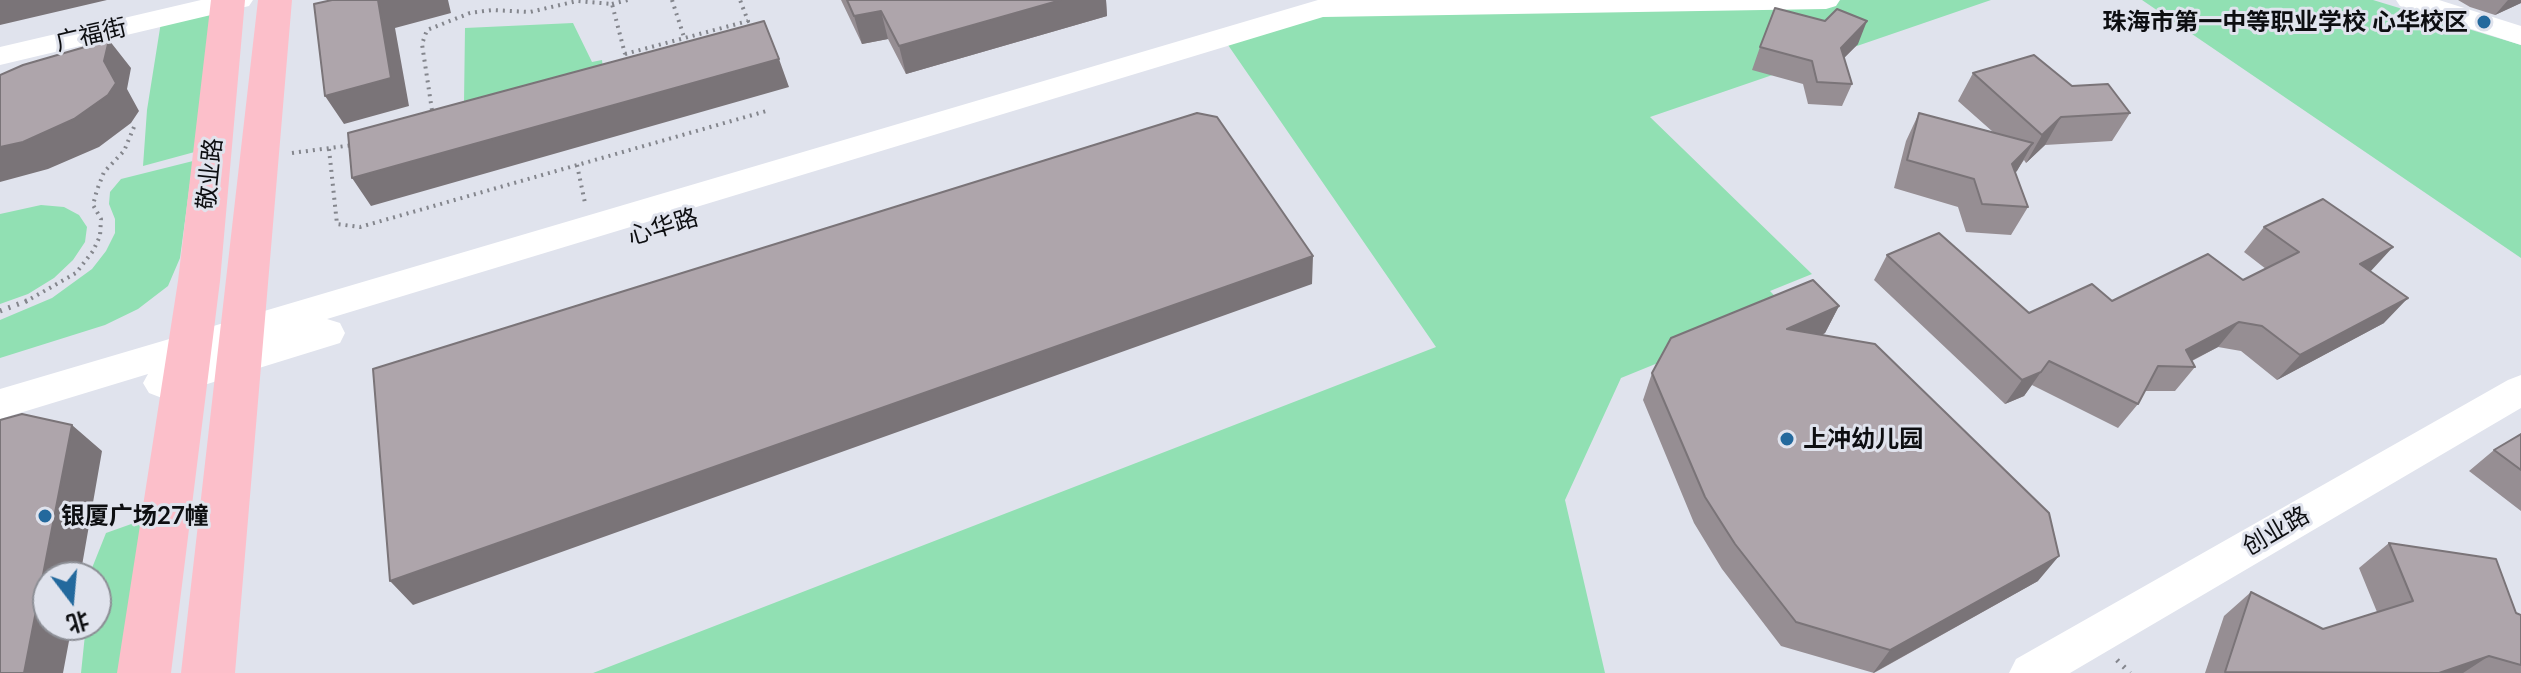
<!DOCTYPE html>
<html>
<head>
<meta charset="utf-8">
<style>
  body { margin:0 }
  #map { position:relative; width:2521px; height:673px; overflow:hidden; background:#e0e3ed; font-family:Lato,"Noto Sans SC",sans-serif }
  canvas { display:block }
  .north { position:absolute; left:32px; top:561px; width:80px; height:80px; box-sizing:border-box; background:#e0e3ed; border:2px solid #8c8e95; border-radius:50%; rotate:164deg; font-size:22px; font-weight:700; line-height:32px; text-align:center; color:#0d0e11 }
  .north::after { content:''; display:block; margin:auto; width:28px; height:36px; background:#23699d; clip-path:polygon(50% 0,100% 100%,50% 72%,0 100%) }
</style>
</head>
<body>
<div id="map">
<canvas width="2521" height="673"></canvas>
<div class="north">北</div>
</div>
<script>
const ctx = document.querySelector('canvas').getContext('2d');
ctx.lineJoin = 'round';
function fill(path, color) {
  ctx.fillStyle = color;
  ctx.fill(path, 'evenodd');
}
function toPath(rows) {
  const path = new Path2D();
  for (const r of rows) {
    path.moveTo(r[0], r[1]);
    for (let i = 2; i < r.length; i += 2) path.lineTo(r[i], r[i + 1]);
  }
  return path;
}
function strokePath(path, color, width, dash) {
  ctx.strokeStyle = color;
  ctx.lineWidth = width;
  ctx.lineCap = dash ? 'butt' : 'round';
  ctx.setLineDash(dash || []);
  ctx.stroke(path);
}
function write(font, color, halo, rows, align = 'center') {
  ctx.font = font + ' Lato,"Noto Sans SC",sans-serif';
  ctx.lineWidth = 6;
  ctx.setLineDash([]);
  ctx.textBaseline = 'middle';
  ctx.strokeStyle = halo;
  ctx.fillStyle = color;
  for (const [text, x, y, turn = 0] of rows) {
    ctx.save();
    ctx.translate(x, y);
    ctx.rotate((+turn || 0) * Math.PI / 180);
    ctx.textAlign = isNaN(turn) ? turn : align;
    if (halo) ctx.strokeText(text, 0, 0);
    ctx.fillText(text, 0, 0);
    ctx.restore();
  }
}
fill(toPath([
  [1844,0,1991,0,1650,117,1812,274,1770,291,1788,310,1621,378,1565,500,1605,673,593,673,1436,347,1228,45,1321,8],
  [2142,0,2373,0,2521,45,2521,258],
  [218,11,202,150,143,166,147,110,161,22],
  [573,23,592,62,602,60,603,69,464,103,465,28],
  [193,161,180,258,168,286,138,309,105,325,0,358,0,320,52,298,92,269,106,251,115,233,115,219,109,204,110,192,121,179],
  [41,205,64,207,79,215,87,227,85,242,73,260,54,278,28,294,0,304,0,214],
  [151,517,125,673,81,673,86,625,96,625,96,577,91,577,92,568,106,533]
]), '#91e0b3');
strokePath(toPath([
  [672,0,684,37],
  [612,4,628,0],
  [625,54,748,21,740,0],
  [433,117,422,44,427,30,470,13,492,10,530,12,577,1,612,4,625,54,623,62],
  [329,149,337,224,360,227,770,110],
  [292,153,353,145],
  [577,165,585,203],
  [25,302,76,273,93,251,100,236,101,219,93,205,97,190,104,172,124,151,134,127]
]), '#84868d', 4, [2, 5]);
strokePath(toPath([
  [0,311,29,300],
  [2117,660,2130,673]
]), '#84868d', 5, [2, 7]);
fill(toPath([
  [201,0,253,0,249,6,0,65,0,47,201,0],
  [1318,0,1840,0,1836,6,1826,9,1323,17,327,319,340,323,345,333,340,343,162,398,149,393,143,383,148,374,0,419,0,389,1318,0],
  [2396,0,2439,0,2521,26,2521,45,2400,6,2396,0],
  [2521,375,2521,408,2070,673,2009,673,2016,659,2508,380,2521,375]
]), '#fff');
fill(toPath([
  [211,0,245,0,220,281,171,673,117,673,178,281,211,0],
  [258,0,292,0,235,673,181,673,258,0]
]), '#fcbfca');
fill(toPath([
  [841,0,1106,0,1107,16,906,74,888,39,862,44],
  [2458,0,2521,0,2521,3,2495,15,2470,7],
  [1858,44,1844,58,1852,84,1842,106,1808,104,1803,84,1752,70,1760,47],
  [1973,73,2072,86,2130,113,2112,141,2045,145,2026,163,2024,160,2015,173,2028,207,2011,235,1966,232,1958,207,1894,188,1906,141,1919,113,1993,132,1958,101],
  [2264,227,2370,272,2384,323,2277,380,2241,351,2218,347,2192,361,2195,367,2175,391,2145,391,2138,404,2118,428,2032,385,2024,396,2005,404,1874,280,1887,255,2029,313,2243,280,2266,269,2244,252],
  [1839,306,1825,333,1822,335,2038,581,1874,673,1781,646,1722,569,1694,523,1643,400,1652,373],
  [2521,434,2521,511,2469,471,2494,450],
  [2389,543,2521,615,2521,673,2205,673,2224,616,2251,592,2323,629,2377,612,2359,568]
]), '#968e93');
fill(toPath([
  [0,0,107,0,0,25],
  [378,0,448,0,451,13,395,28,409,106,344,124,325,96],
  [1061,0,1106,0,1107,16,906,74,899,46],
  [2508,0,2521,0,2521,3,2495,15],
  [881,11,888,39,862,44,854,16],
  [1867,21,1858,44,1832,70,1841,48],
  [109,40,131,68,127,89,139,111,131,123,99,147,48,169,0,182,0,147,104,61],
  [779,59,789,87,371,206,352,178],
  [2061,117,2045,145,2026,163,2042,135],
  [2033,143,2017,171,1996,191,2012,164],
  [2393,247,2370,272,2360,264],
  [1313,256,1312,284,413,605,390,581],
  [2408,298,2384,323,2277,380,2300,355],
  [1839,306,1825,333,1775,357,1787,329],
  [2239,322,2218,347,2181,366,2186,350],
  [2041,372,2024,396,2005,404,2022,380],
  [72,425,102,451,80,577,48,577,48,625,72,625,63,673,24,673],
  [2059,556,2038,581,1873,673,1890,650],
  [2489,656,2463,673,2439,673]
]), '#7a7478');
const building = toPath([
  [332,0,378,0,391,78,325,96,314,4,332,0],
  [847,0,1061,0,899,46,881,11,854,16,847,0],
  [1775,8,1825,21,1837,9,1867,21,1841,48,1852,84,1817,82,1812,61,1760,47,1775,8],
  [764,21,779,59,352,178,348,133,764,21],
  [109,40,104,61,116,83,108,95,74,119,23,142,0,147,0,75,23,65,109,40],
  [2034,55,2072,86,2108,84,2130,113,2061,117,2042,135,1973,73,2034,55],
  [1197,113,1217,117,1313,256,390,581,373,369,1197,113],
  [1919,113,2033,143,2012,164,2028,207,1982,204,1974,179,1907,160,1919,113],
  [2323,199,2393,247,2360,264,2408,298,2300,355,2262,326,2239,322,2186,350,2195,367,2158,366,2138,404,2049,361,2041,372,2022,380,1887,255,1939,233,2029,313,2092,284,2112,301,2208,254,2243,280,2299,252,2264,227,2323,199],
  [1813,280,1839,306,1787,329,1875,344,2049,513,2059,556,1890,650,1796,622,1735,544,1705,497,1652,373,1671,338,1813,280],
  [22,414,72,425,24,673,0,673,0,420,22,414],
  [2521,434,2521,470,2494,450,2521,434],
  [2389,543,2496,559,2516,613,2521,615,2521,665,2489,656,2439,673,2225,672,2251,592,2323,629,2413,601,2389,543]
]);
fill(building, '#aea5ab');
strokePath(building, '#7a7478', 2);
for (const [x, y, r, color] of [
  [2484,22,8,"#23699d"],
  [1787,439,8,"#23699d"],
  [45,516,8,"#23699d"]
]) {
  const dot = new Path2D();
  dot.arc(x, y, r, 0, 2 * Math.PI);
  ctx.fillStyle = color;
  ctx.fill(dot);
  strokePath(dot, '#e0e3ed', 3);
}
write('bold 24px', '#0d0e11', '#e0e3ed', [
  ["珠海市第一中等职业学校 心华校区",2468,22,"right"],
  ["上冲幼儿园",1803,439],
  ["银厦广场27幢",61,516]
], 'left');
write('24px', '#0d0e11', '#e0e3ed', [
  ["广福街",91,35,-13],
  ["敬业路",210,174,-84],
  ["心华路",663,227,-17],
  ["创业路",2276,531,-30]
]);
</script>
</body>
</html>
